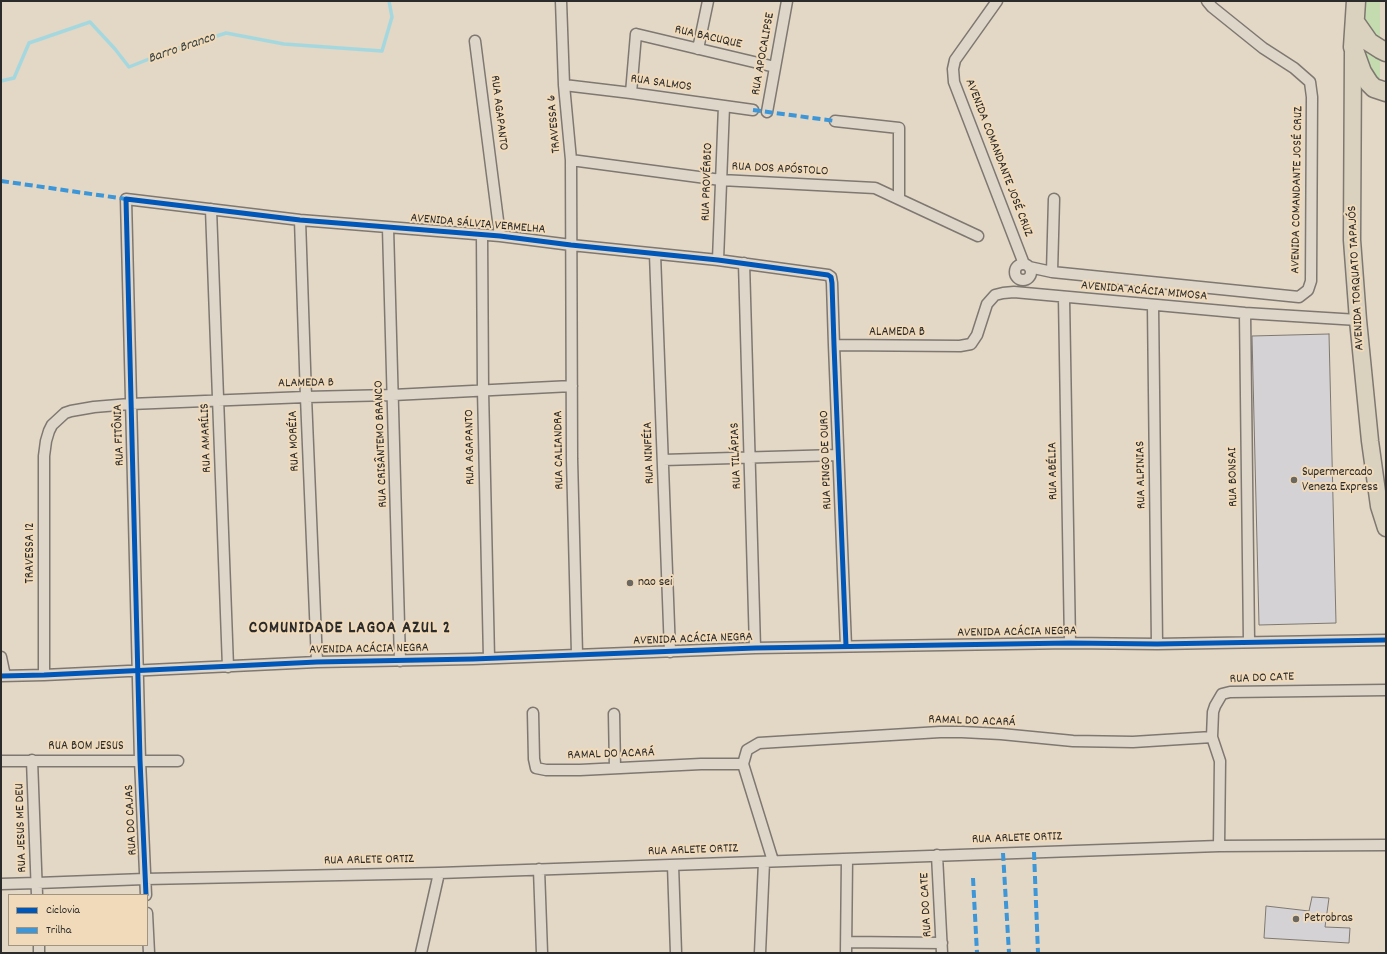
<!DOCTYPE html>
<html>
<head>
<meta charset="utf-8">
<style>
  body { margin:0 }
  #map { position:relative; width:1387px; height:954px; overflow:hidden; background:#e3d7c6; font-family:Dekko,sans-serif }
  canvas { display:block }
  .frame { position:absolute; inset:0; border:2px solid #2b2b2b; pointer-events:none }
  .legend { position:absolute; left:8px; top:894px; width:140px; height:52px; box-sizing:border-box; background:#f0dab9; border:1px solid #a19480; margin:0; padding:5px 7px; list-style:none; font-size:12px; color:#2b2b2b }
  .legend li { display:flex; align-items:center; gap:8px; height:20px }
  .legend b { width:20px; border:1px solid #a19480 }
</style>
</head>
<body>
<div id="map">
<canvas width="1387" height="954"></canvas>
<div class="frame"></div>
<ul class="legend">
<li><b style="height:5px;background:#0057b8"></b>Ciclovia</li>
<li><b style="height:5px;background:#3c96d7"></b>Trilha</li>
</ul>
</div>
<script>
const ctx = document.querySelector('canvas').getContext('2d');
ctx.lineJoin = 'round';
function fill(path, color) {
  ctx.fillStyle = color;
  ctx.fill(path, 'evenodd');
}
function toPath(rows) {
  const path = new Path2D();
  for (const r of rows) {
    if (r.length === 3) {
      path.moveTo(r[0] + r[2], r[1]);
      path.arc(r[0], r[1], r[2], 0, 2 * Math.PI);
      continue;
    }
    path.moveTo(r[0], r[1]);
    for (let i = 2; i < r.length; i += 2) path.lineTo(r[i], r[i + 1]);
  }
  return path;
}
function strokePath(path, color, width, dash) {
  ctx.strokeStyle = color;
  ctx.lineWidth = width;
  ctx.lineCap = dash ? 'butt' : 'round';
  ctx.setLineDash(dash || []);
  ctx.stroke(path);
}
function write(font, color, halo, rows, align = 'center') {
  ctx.font = font + ' Dekko,sans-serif';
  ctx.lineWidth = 4;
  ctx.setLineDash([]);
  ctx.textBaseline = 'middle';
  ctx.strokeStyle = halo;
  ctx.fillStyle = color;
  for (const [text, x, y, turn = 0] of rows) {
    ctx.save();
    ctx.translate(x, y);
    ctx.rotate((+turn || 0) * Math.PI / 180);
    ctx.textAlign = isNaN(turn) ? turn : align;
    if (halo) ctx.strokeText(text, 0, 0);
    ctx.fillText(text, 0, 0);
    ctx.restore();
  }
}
fill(toPath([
  [1364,1,1380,1,1380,85,1361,55]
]), '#c4daaf');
strokePath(toPath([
  [1,81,14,78,29,43,90,22,115,49,129,67,164,53,226,33,284,44,382,51,392,17,389,1]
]), '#a5d8de', 3.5);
const building = toPath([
  [1329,334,1336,623,1259,625,1252,336,1329,334],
  [1312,897,1329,898,1325,927,1350,928,1349,943,1264,938,1266,906,1309,911,1312,897]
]);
fill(building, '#d4d2d4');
strokePath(building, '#7e7871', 1);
const street = toPath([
  [561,1,564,85,571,160,572,459,577,654],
  [997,1,955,60,953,69,954,82,1024,264],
  [475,41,500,236],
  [698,49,708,1],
  [564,85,631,93,753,110],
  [631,93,636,34,775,67],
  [767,112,787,1],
  [835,121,899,128,899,198],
  [571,160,721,180,875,188,978,236],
  [211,209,228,667],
  [300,220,306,397,317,662],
  [388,228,400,661],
  [482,235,483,390,489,658],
  [655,254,670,652],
  [718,260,724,106],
  [744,263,755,648],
  [1023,272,8],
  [1029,267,1052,272,1299,297,1308,290,1311,281,1312,97,1310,82,1294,68,1263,48,1212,7,1207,1],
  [1052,272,1054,199],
  [1064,298,1070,643],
  [1153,306,1157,644],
  [1245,313,1249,641],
  [834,345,960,346,971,344,977,335,987,304,995,295,1003,293,1014,292,1245,313,1358,320],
  [663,460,838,455],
  [1,657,5,676],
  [44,675,44,456,46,441,49,431,52,425,65,413,71,411,94,407,130,404,306,397,393,395,572,386],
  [1,676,44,675,317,662,473,659,755,648,1070,643,1157,644,1386,640],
  [533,713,534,759,536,768,546,770,580,770,701,764,743,764],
  [614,714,615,768],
  [32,760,37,895],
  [1,761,178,761],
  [1219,846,1220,761,1212,737,1213,712,1215,706,1222,694,1230,692,1386,690],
  [937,855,942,953],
  [773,861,743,764,747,750,759,743,940,732,962,732,1001,734,1073,741,1133,742,1212,737],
  [673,865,676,953],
  [539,869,542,953],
  [1,884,37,883,145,879,439,873,1219,846,1386,845],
  [146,895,140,760,126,199,300,220,500,236,571,245,718,260,828,275,831,277,832,283,834,345,846,646],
  [147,913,149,953],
  [847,942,942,943],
  [39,945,39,953],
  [421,953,439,873],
  [760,953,764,862],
  [846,953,847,859]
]);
const primary = toPath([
  [1353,53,1352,240,1358,320,1370,441,1379,506,1386,528]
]);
const highway = toPath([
  [1356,1,1353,47,1362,72,1369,83,1374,88,1386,92],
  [1355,22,1369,42,1380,49,1386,52]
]);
strokePath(street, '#7e7871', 13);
strokePath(primary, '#7e7871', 19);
strokePath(highway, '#7e7871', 21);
strokePath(street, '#dfd6ca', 10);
strokePath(primary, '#dad2be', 16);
strokePath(highway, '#dad2be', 18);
strokePath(toPath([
  [753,110,835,121],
  [1,181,126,199],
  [1034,852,1038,953],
  [1003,853,1009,953],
  [973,878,977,953]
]), '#3c96d7', 4, [8, 4]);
strokePath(toPath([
  [1,676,44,675,317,662,473,659,755,648,1070,643,1157,644,1386,640],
  [146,895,140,760,126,199,300,220,500,236,571,245,718,260,828,275,831,277,832,283,834,345,846,646]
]), '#0057b8', 5);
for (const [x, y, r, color] of [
  [1294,480,4,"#6b6761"],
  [630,583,4,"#6b6761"],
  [1296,919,4,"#6b6761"]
]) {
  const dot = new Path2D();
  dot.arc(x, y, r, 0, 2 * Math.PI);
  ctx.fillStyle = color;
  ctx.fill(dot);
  strokePath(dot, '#f0dab9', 1.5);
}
write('13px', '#2b2b2b', '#f0dab9', [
  ["RUA BACUQUE",708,38,13],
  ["RUA APOCALIPSE",764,54,-80],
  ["RUA SALMOS",661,84,8],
  ["RUA AGAPANTO",498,113,83],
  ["TRAVESSA 6",555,124,-95],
  ["AVENIDA COMANDANTE JOSÉ CRUZ",998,158,69],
  ["RUA DOS APÓSTOLO",780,170,3],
  ["RUA PROVÉRBIO",708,182,-88],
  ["AVENIDA COMANDANTE JOSÉ CRUZ",1298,190,-89],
  ["AVENIDA SÁLVIA VERMELHA",478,225,5],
  ["AVENIDA TORQUATO TAPAJÓS",1357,278,-93],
  ["AVENIDA ACÁCIA MIMOSA",1144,292,5],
  ["ALAMEDA B",897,333],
  ["ALAMEDA B",306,384,-1],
  ["RUA FITÔNIA",120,435,-92],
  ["RUA AMARÍLIS",207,438,-92],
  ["RUA MORÉIA",295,441,-92],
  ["RUA CRISÂNTEMO BRANCO",382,444,-92],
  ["RUA AGAPANTO",471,447,-91],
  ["RUA CALIANDRA",560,450,-91],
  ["RUA NINFÉIA",650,453,-92],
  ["RUA TILÁPIAS",737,456,-92],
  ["RUA PINGO DE OURO",827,460,-92],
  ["RUA ABÉLIA",1054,471,-91],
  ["RUA ALPINIAS",1142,475,-91],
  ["RUA BONSAI",1234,477,-91],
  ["TRAVESSA 12",31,553,-90],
  ["AVENIDA ACÁCIA NEGRA",1017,633,-1],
  ["AVENIDA ACÁCIA NEGRA",693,640,-2],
  ["AVENIDA ACÁCIA NEGRA",369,650,-1],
  ["RUA DO CATE",1262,679,-2],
  ["RAMAL DO ACARÁ",972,722,2],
  ["RUA BOM JESUS",86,747],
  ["RAMAL DO ACARÁ",611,755,-2],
  ["RUA DO CAJAS",132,820,-93],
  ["RUA JESUS ME DEU",22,828,-92],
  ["RUA ARLETE ORTIZ",1017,839,-2],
  ["RUA ARLETE ORTIZ",693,851,-2],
  ["RUA ARLETE ORTIZ",369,861,-1],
  ["RUA DO CATE",927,905,-93]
]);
write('13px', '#2b2b2b', '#f0dab9', [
  ["Supermercado",1302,473],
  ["Veneza Express",1302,488],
  ["nao sei",638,583],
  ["Petrobras",1304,919]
], 'left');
write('italic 14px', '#394547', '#f0dab9', [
  ["Barro Branco",182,49,-19]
]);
ctx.letterSpacing = '1px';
write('bold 17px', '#2b2b2b', '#f0dab9', [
  ["COMUNIDADE LAGOA AZUL 2",350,630]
]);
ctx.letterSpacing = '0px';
</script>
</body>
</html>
